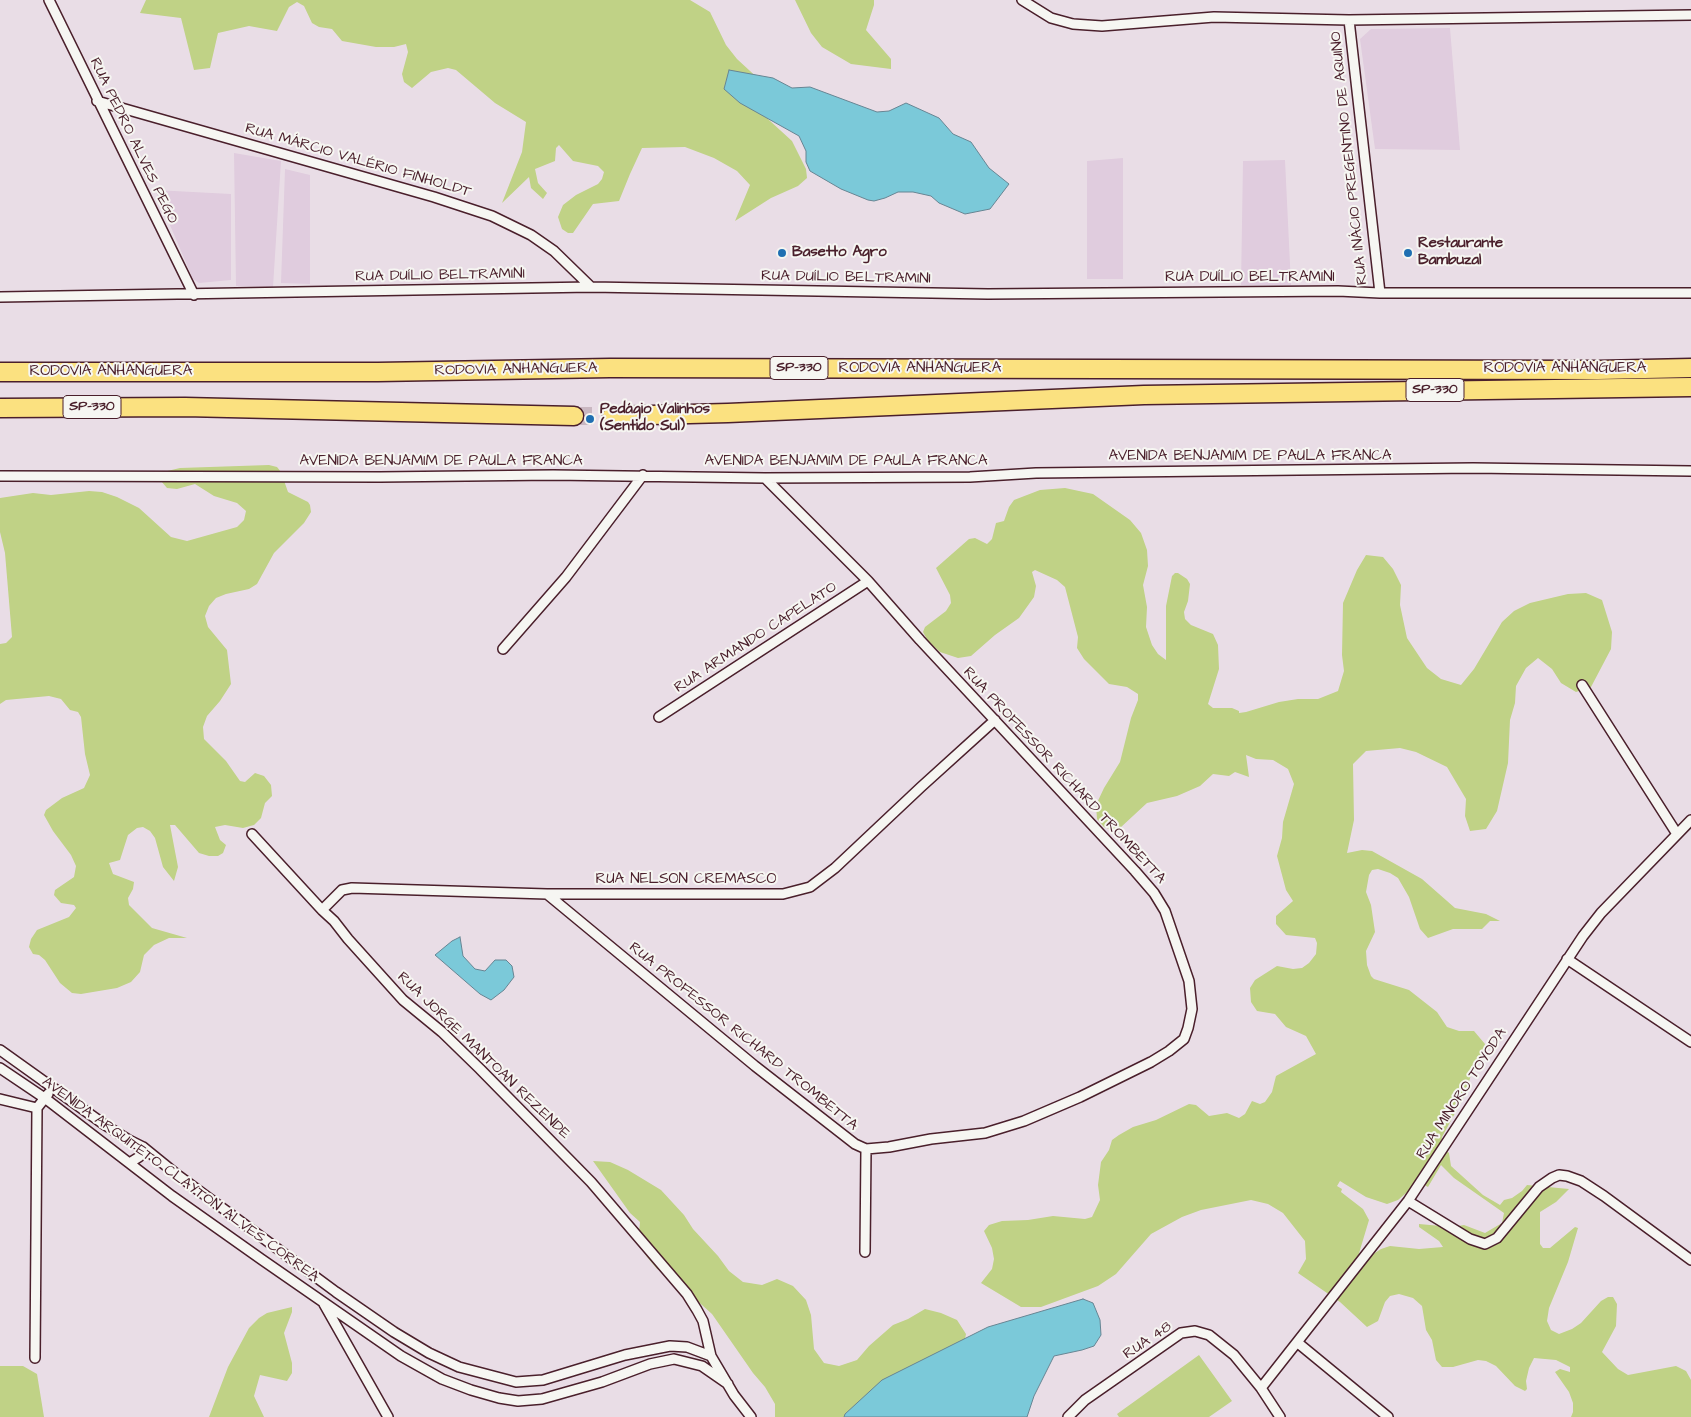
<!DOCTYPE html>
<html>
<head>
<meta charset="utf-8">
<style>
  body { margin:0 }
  canvas { display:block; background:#e9dde6 }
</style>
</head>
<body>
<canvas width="1691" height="1417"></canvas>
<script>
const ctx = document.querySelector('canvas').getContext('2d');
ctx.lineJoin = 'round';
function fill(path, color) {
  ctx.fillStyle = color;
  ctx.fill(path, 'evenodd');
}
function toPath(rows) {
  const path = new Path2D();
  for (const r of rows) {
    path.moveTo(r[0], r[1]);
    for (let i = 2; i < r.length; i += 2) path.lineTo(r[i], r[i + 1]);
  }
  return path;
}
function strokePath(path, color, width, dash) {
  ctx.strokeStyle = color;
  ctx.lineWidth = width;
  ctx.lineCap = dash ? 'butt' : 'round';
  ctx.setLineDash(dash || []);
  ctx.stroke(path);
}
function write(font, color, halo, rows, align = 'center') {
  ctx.font = font + ' "Architects Daughter",sans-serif';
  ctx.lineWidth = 4;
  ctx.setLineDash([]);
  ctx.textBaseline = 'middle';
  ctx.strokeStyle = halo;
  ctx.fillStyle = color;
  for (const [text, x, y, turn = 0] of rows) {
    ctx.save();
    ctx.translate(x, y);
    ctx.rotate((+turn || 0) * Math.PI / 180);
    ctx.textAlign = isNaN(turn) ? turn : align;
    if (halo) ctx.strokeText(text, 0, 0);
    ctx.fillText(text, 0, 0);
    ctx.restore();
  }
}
fill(toPath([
  [1450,28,1460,150,1375,149,1360,39,1371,29],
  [234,153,281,161,273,287,236,286],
  [1123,158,1123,279,1087,279,1087,161],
  [1285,160,1291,285,1241,285,1243,161],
  [285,169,310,175,310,284,281,283],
  [155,190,231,194,231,280,199,283,193,279]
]), '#e0ccde');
fill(toPath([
  [146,0,690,0,710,12,726,45,737,59,762,82,758,110,792,141,806,169,807,178,798,186,771,198,735,221,750,185,737,171,714,158,685,147,642,148,630,174,619,201,593,204,573,233,568,233,562,229,558,217,563,205,576,195,598,184,602,179,604,172,598,166,573,161,559,145,556,148,555,161,535,169,538,183,547,193,543,199,531,188,529,177,502,203,522,152,526,122,495,103,456,70,448,68,431,72,412,88,404,82,402,74,408,52,406,44,394,47,376,47,342,41,332,29,319,27,312,23,304,6,297,2,289,7,277,31,249,26,218,33,210,68,194,70,181,18,140,13],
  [795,0,874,0,874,5,866,30,891,59,891,69,851,64,822,47,811,33],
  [269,465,277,467,281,472,288,492,308,502,310,505,311,512,304,523,274,553,257,584,249,589,226,594,216,598,209,606,205,616,208,627,227,650,231,684,220,701,207,716,203,727,204,739,226,761,240,781,245,782,255,773,264,776,271,785,272,796,265,803,261,818,254,825,243,828,225,825,215,827,220,840,226,845,223,853,218,856,209,856,199,853,175,825,170,825,178,867,174,881,163,867,155,838,150,831,143,827,137,828,128,835,120,860,109,863,113,874,134,882,133,889,128,898,129,905,152,928,187,938,169,938,154,945,144,955,140,972,131,982,117,988,81,994,72,993,60,983,45,960,39,955,33,954,29,947,31,939,37,930,69,917,76,908,74,905,61,903,54,895,55,890,74,877,76,866,71,855,53,831,44,815,46,810,62,798,84,788,90,775,85,754,81,717,78,712,70,710,61,699,49,696,6,700,0,704,0,644,6,643,12,637,5,553,0,532,0,498,33,493,51,495,89,491,102,492,117,497,139,508,171,537,187,541,237,527,244,520,246,511,237,503,214,496,195,484,177,489,167,488,161,481,163,472,180,468],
  [1065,488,1093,494,1130,520,1141,533,1147,550,1148,566,1143,585,1147,607,1146,627,1152,645,1158,654,1166,660,1166,606,1172,576,1175,573,1178,573,1187,579,1190,584,1188,601,1184,612,1185,619,1191,625,1213,634,1218,645,1219,669,1208,704,1213,708,1232,708,1239,711,1239,713,1246,712,1279,702,1298,699,1318,699,1338,691,1344,671,1342,655,1343,603,1357,570,1366,555,1383,557,1393,569,1401,585,1400,605,1407,638,1427,668,1441,679,1461,685,1474,669,1502,622,1514,611,1530,603,1568,594,1586,593,1602,600,1612,632,1611,649,1591,687,1576,692,1561,683,1552,669,1538,658,1526,668,1516,686,1515,703,1510,720,1508,763,1497,811,1486,829,1470,831,1465,816,1466,799,1447,767,1416,752,1400,748,1366,751,1353,764,1354,820,1347,853,1362,850,1372,851,1422,879,1455,908,1486,914,1500,921,1490,921,1482,929,1453,929,1428,938,1420,929,1409,897,1398,878,1390,873,1378,869,1372,870,1369,875,1366,892,1371,905,1375,932,1366,951,1367,965,1371,976,1374,979,1409,990,1437,1012,1447,1027,1459,1031,1474,1031,1485,1044,1481,1057,1472,1071,1466,1093,1442,1137,1441,1146,1449,1153,1451,1166,1483,1195,1500,1205,1504,1200,1512,1198,1522,1191,1527,1185,1569,1189,1556,1202,1540,1212,1540,1244,1543,1248,1550,1248,1575,1227,1578,1228,1568,1262,1549,1308,1547,1321,1551,1330,1559,1334,1572,1329,1581,1323,1601,1301,1608,1297,1613,1297,1617,1304,1616,1326,1602,1352,1618,1369,1628,1375,1676,1366,1686,1371,1691,1380,1691,1417,1571,1417,1573,1412,1573,1403,1569,1392,1555,1372,1560,1369,1570,1372,1570,1367,1556,1360,1534,1358,1529,1368,1526,1381,1527,1389,1525,1391,1515,1386,1496,1366,1486,1361,1478,1360,1453,1367,1442,1367,1436,1360,1432,1340,1426,1330,1422,1306,1413,1298,1399,1294,1390,1296,1385,1302,1378,1321,1367,1327,1340,1302,1298,1273,1306,1259,1305,1241,1283,1213,1268,1204,1251,1200,1201,1210,1182,1217,1151,1234,1116,1274,1098,1286,1041,1307,1021,1307,981,1283,992,1269,994,1259,992,1248,984,1231,989,1225,1002,1221,1028,1220,1053,1216,1085,1219,1092,1217,1100,1200,1098,1185,1101,1162,1109,1150,1112,1140,1119,1135,1133,1127,1156,1120,1189,1104,1196,1105,1209,1116,1227,1113,1239,1118,1245,1114,1252,1101,1260,1104,1265,1102,1272,1092,1276,1076,1316,1054,1306,1036,1286,1027,1275,1014,1257,1011,1251,1002,1250,988,1255,980,1277,966,1293,969,1302,968,1309,963,1316,954,1317,943,1315,938,1286,935,1276,924,1276,916,1293,901,1286,890,1277,856,1282,838,1283,822,1294,784,1288,769,1273,760,1256,759,1246,755,1249,777,1235,772,1229,776,1213,774,1200,786,1177,796,1147,803,1120,828,1112,830,1104,827,1097,819,1096,805,1104,788,1120,762,1131,718,1138,700,1138,694,1127,687,1109,684,1084,659,1077,648,1078,637,1065,587,1057,580,1035,570,1032,572,1036,586,1034,597,1019,618,995,635,971,656,958,658,940,652,928,641,923,632,925,627,946,611,951,603,950,595,936,568,969,539,975,538,987,544,992,539,996,523,1004,521,1009,507,1014,500,1040,490],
  [1441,1165,1454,1178,1504,1213,1502,1223,1485,1233,1464,1225,1452,1227,1419,1224,1419,1227,1439,1241,1443,1247,1419,1249,1390,1246,1381,1249,1361,1262,1357,1260,1369,1220,1363,1209,1341,1192,1342,1189,1337,1186,1340,1181,1366,1197,1387,1204,1398,1200,1419,1182,1428,1187],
  [593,1161,610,1162,628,1170,661,1190,684,1215,693,1229,718,1256,729,1271,743,1282,762,1285,777,1279,793,1286,806,1300,811,1315,814,1349,824,1363,839,1366,857,1360,869,1346,893,1325,908,1319,925,1309,941,1313,957,1320,966,1334,963,1349,866,1417,775,1417,775,1404,765,1387,753,1373,712,1314,672,1278,657,1269,647,1257,638,1243,640,1222,630,1213],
  [292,1307,292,1312,284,1333,292,1363,292,1373,287,1381,260,1375,254,1396,264,1417,209,1417,228,1367,249,1328,259,1318,267,1313],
  [1199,1355,1232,1401,1209,1417,1119,1417,1117,1414],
  [0,1366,23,1366,37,1374,44,1417,0,1417]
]), '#c0d286');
const water = toPath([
  [729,70,773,78,792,88,810,87,877,112,889,111,906,103,939,118,953,134,971,142,989,168,1009,184,990,209,965,214,939,203,931,196,913,192,898,192,885,198,874,201,868,200,841,189,810,171,806,162,806,151,799,136,740,103,724,89,729,70],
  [460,937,463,956,475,969,485,971,495,960,506,960,512,966,514,977,504,990,491,1000,480,994,435,955,452,941,460,937],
  [1083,1299,1093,1303,1100,1320,1101,1335,1094,1346,1082,1350,1054,1356,1034,1396,1027,1417,844,1417,845,1414,882,1380,988,1327,1083,1299]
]);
fill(water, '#7bc9d9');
strokePath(water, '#678593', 1);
strokePath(toPath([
  [574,416,612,416]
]), '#c9b7c1', 18, [18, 9]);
const street = toPath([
  [49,0,194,295],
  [1022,0,1051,18,1073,24,1102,26,1214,17,1349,20,1691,15],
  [1349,20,1380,293],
  [97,101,434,197,492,216,531,235,554,251,591,287],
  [0,297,591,287,988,294,1338,291,1380,293,1691,293],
  [0,476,380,477,553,475,765,478,970,477,1036,473,1473,468,1691,471],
  [503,649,566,577,643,475],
  [1582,685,1677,834],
  [659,717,868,581],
  [252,834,322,910,334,921,348,939,403,1000,442,1032,480,1069,591,1182,687,1294,697,1310,703,1321,711,1356,734,1395,751,1417],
  [547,894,755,1066,855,1144,866,1149,889,1147,931,1139,985,1133,1024,1121,1080,1097,1151,1062,1169,1051,1184,1039,1188,1028,1192,1009,1189,981,1165,911,1154,893,1135,871,920,640,868,581,765,478],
  [322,910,342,890,352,888,547,894,783,894,810,887,835,868,921,787,995,720],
  [1567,959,1691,1042],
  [0,1050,105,1125,129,1140,143,1147,175,1173,336,1292,394,1332,429,1353,459,1367,516,1382,543,1380,625,1355,670,1346,687,1347,711,1356],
  [0,1068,46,1099,172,1196,261,1259,401,1356,442,1379,471,1390,499,1398,518,1401,542,1399,602,1382,650,1364,674,1359,702,1366,728,1384],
  [0,1099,37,1108],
  [131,1162,139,1157,142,1153,143,1147],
  [1408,1201,1470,1239,1485,1244,1497,1238,1539,1187,1552,1178,1559,1175,1567,1176,1581,1181,1604,1196,1691,1260],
  [865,1252,866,1149],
  [324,1304,388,1417],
  [1298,1343,1388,1417],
  [35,1358,37,1108,48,1094],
  [1261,1388,1408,1201,1583,936,1601,913,1691,820],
  [1068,1417,1085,1400,1181,1333,1195,1331,1209,1335,1234,1355,1261,1388,1280,1417]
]);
const highway = toPath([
  [0,372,378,372,610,368,1598,370,1691,368],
  [0,408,185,407,574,416],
  [612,416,728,413,1144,395,1691,387]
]);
strokePath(street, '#4a1f2b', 12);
strokePath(highway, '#4a1f2b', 21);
strokePath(street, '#f6f6f2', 9);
strokePath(highway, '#fbe180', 18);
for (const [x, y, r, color] of [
  [782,253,5,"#1f6fb2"],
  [1408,253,5,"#1f6fb2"],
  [590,419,5,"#1f6fb2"]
]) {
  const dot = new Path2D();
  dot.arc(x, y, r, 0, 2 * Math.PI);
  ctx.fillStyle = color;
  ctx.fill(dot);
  strokePath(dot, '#f6f6f2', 2);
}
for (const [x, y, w] of [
  [799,368,58],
  [1435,390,58],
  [92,407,58]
]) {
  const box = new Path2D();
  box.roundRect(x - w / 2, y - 11.5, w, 23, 4);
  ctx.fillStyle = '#f6f6f2';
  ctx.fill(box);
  strokePath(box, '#4a1f2b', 1);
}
write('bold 14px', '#4a1f2b', null, [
  ["SP-330",799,368],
  ["SP-330",1435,390],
  ["SP-330",92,407]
]);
write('15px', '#4a1f2b', '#f6f6f2', [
  ["RUA PEDRO ALVES PEGO",133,141,64],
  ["RUA INÁCIO PREGENTINO DE AQUINO",1350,158,-96],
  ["RUA MÁRCIO VALÉRIO FINHOLDT",358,161,16],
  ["RUA DUÍLIO BELTRAMINI",440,276,-1],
  ["RUA DUÍLIO BELTRAMINI",846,278,1],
  ["RUA DUÍLIO BELTRAMINI",1250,278],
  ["RODOVIA ANHANGUERA",920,369],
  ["RODOVIA ANHANGUERA",1565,369],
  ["RODOVIA ANHANGUERA",516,370,-1],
  ["RODOVIA ANHANGUERA",111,372],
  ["AVENIDA BENJAMIM DE PAULA FRANCA",1250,457],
  ["AVENIDA BENJAMIM DE PAULA FRANCA",441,462],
  ["AVENIDA BENJAMIM DE PAULA FRANCA",846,462],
  ["RUA ARMANDO CAPELATO",756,638,-33],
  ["RUA PROFESSOR RICHARD TROMBETTA",1064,776,47],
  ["RUA NELSON CREMASCO",686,880],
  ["RUA PROFESSOR RICHARD TROMBETTA",743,1037,39],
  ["RUA JORGE MANTOAN REZENDE",483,1056,44],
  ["RUA MINORO TOYODA",1462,1094,-57],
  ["AVENIDA ARQUITETO CLAYTON ALVES CORREA",180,1180,36],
  ["RUA 48",1148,1341,-34]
]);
write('bold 15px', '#4a1f2b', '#f6f6f2', [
  ["Restaurante",1418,244],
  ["Bambuzal",1418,261],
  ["Basetto Agro",792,253],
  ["Pedágio Valinhos",600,410],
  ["(Sentido Sul)",600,427]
], 'left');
</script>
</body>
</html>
